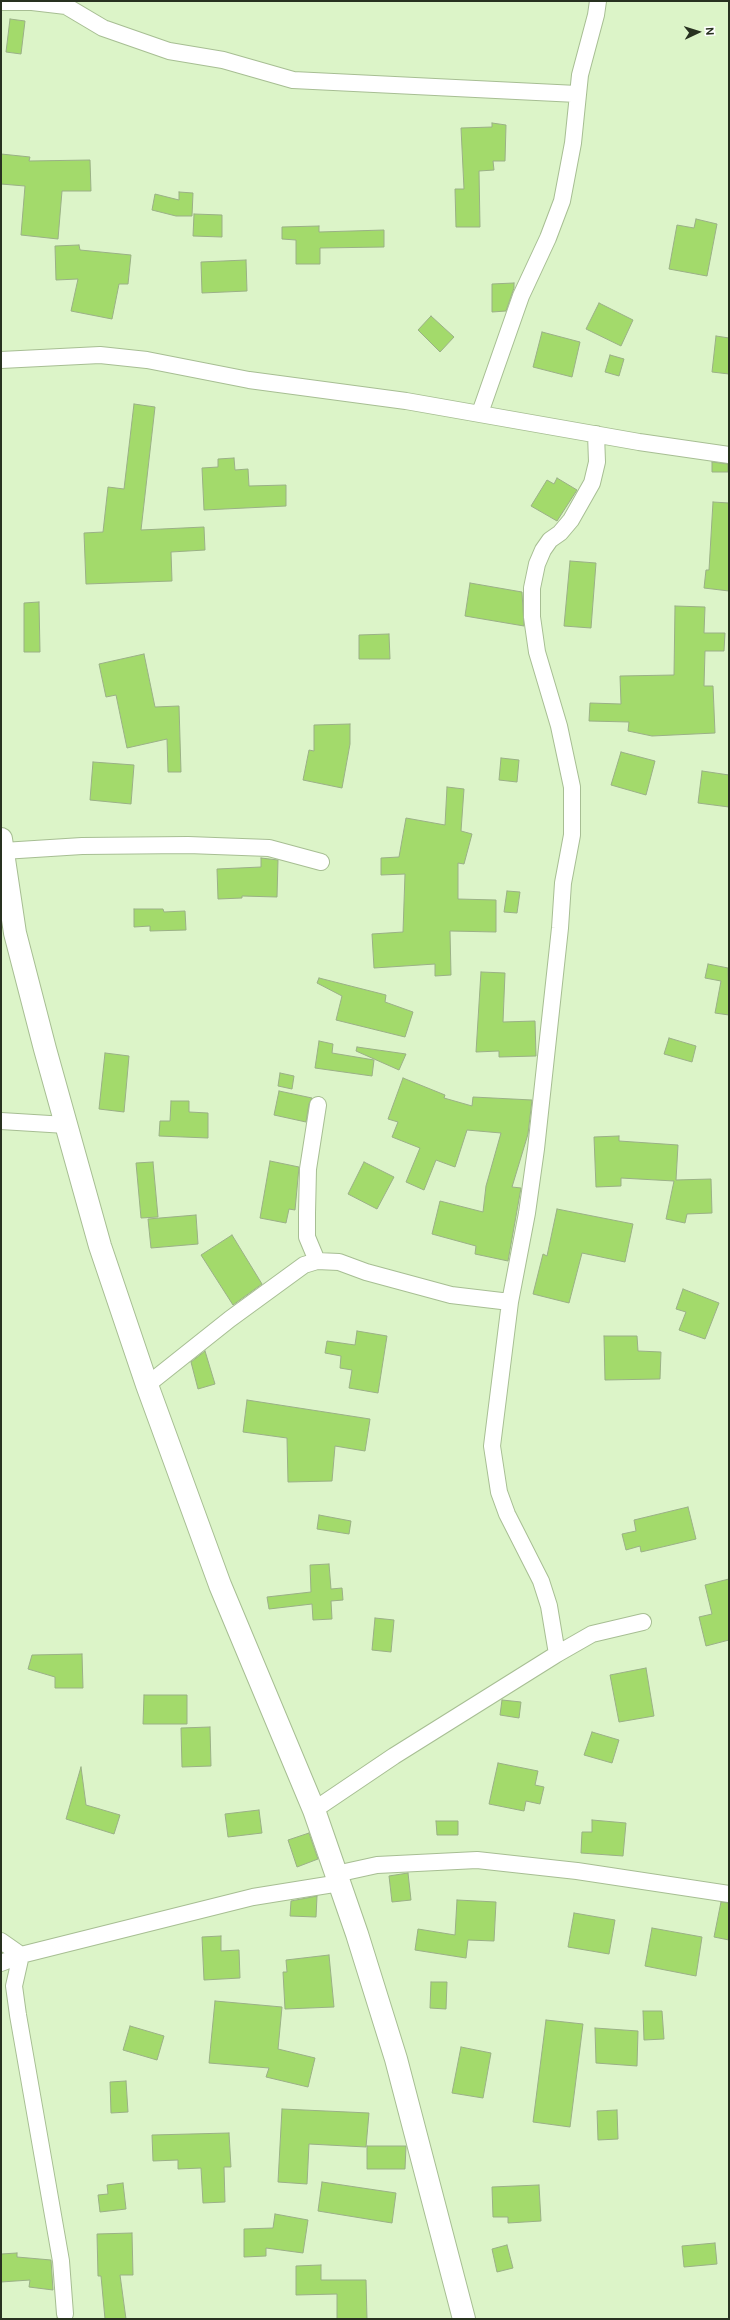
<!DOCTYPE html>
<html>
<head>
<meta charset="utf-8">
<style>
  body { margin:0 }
  #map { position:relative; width:730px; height:2320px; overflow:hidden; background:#dcf4c8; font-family:"DM Sans",sans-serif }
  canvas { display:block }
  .frame { position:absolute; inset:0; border:2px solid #283120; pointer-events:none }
  .north { position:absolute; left:678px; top:12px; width:40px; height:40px; -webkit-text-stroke:3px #fff; paint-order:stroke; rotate:86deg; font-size:11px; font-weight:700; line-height:16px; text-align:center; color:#283120 }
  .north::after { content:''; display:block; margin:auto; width:14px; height:18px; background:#283120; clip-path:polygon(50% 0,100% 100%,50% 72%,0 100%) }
</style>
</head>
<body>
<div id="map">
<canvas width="730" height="2320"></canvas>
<div class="frame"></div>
<div class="north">N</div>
</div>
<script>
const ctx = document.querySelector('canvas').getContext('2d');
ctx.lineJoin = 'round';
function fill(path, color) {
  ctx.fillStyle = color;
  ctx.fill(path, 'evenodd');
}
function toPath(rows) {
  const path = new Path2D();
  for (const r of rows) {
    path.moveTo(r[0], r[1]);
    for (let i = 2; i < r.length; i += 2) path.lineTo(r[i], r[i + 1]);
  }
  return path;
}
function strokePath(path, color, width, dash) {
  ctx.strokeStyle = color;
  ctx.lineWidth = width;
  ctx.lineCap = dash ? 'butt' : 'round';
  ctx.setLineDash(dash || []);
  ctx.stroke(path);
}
const building = toPath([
  [10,19,25,21,21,54,6,52,10,19],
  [492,123,506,125,505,161,493,161,494,170,479,171,480,227,456,227,455,189,464,189,461,128,492,127,492,123],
  [1,154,30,157,29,161,90,160,91,191,62,191,58,239,21,235,25,186,1,184,1,154],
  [179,192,193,193,192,216,176,216,152,210,155,194,179,200,179,192],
  [194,214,222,215,222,237,193,236,194,214],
  [696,219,717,224,707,276,669,269,677,225,694,228,696,219],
  [319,226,319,232,384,230,384,247,320,248,320,264,296,264,296,240,282,239,282,227,319,226],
  [79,245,80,250,131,255,128,284,119,284,112,319,71,311,78,279,56,280,55,246,79,245],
  [246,260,247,291,202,293,201,262,246,260],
  [514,283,514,288,506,311,492,312,492,284,514,283],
  [599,303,633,320,621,346,586,329,599,303],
  [431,316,454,337,440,352,418,330,431,316],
  [542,332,580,342,572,377,533,367,542,332],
  [716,336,729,338,729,374,712,372,716,336],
  [610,355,624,359,619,376,605,372,610,355],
  [134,404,155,407,141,530,204,527,205,550,171,552,172,581,86,584,84,533,103,532,108,487,124,489,134,404],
  [234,458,235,470,248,469,249,486,286,485,286,506,204,510,202,468,218,467,218,459,234,458],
  [712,462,728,464,728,472,712,472,712,462],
  [557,478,577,490,557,521,531,506,547,480,554,484,557,478],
  [713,502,729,503,729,591,704,588,706,570,709,570,713,502],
  [570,561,596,563,591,628,564,626,570,561],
  [470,583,522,592,524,626,465,616,470,583],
  [39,602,40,652,24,652,24,603,39,602],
  [675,606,705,607,704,633,725,633,724,651,705,651,704,686,713,686,715,733,652,736,628,731,629,722,589,721,590,703,621,704,620,676,674,675,675,606],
  [389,634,390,659,359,659,359,635,389,634],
  [144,654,155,707,179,706,181,772,168,772,167,739,127,748,116,695,106,697,99,664,144,654],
  [350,724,350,744,342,788,303,780,309,750,314,751,314,725,350,724],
  [621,752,655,761,646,795,611,785,621,752],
  [501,758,519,760,517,782,499,780,501,758],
  [93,762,134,765,131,804,90,800,93,762],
  [702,771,729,775,729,807,698,803,702,771],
  [447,787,464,789,461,831,472,834,464,864,458,863,458,899,496,900,496,932,450,931,451,975,435,976,435,964,374,968,372,934,403,932,405,874,381,875,381,858,399,857,406,818,445,825,447,787],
  [261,858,278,860,277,897,242,896,242,898,218,899,217,869,261,867,261,858],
  [507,891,520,892,517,913,504,912,507,891],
  [134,909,163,909,164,912,185,911,186,930,150,931,150,926,134,927,134,909],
  [708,964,728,968,729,1015,715,1013,721,981,705,978,708,964],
  [481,972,505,973,503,1022,535,1021,536,1056,499,1057,499,1051,476,1052,481,972],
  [319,978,386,995,385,1002,413,1012,405,1037,336,1020,342,996,317,983,319,978],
  [669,1038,696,1046,692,1062,664,1054,669,1038],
  [319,1041,333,1044,332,1053,374,1060,372,1076,315,1068,319,1041],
  [357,1047,406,1054,399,1070,356,1051,357,1047],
  [105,1053,129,1056,124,1112,99,1109,105,1053],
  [280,1073,294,1076,292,1089,278,1086,280,1073],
  [403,1078,445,1095,444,1098,472,1106,473,1097,532,1100,528,1134,512,1187,521,1188,508,1261,475,1254,476,1246,432,1234,440,1201,483,1212,486,1186,501,1133,467,1130,455,1167,436,1160,424,1190,406,1182,420,1148,392,1137,398,1122,388,1119,403,1078],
  [279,1091,312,1098,309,1104,306,1122,274,1115,279,1091],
  [171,1101,189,1101,189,1112,208,1113,208,1138,159,1136,160,1121,170,1121,171,1101],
  [619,1136,619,1141,678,1145,676,1180,711,1179,712,1213,687,1214,685,1223,666,1219,674,1181,621,1178,621,1186,596,1187,594,1137,619,1136],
  [270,1161,299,1167,295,1210,289,1209,286,1223,260,1218,270,1161],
  [153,1162,158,1217,141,1218,136,1163,153,1162],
  [364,1162,394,1177,377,1209,348,1194,364,1162],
  [557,1209,633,1224,625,1262,582,1253,569,1303,533,1294,543,1254,547,1256,557,1209],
  [196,1215,198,1244,151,1248,148,1219,196,1215],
  [232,1235,262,1284,233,1305,201,1255,232,1235],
  [683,1289,719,1303,705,1339,679,1330,686,1312,676,1309,683,1289],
  [357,1331,387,1336,378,1393,349,1388,352,1370,340,1368,341,1356,325,1353,327,1341,355,1345,357,1331],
  [604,1336,637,1336,638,1351,661,1352,660,1379,605,1380,604,1336],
  [205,1351,215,1384,198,1389,191,1362,205,1351],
  [247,1400,370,1419,365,1451,335,1446,332,1481,288,1482,287,1438,243,1432,247,1400],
  [688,1507,696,1539,641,1552,640,1546,626,1550,622,1534,636,1531,634,1520,688,1507],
  [319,1515,351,1521,349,1534,317,1529,319,1515],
  [329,1564,331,1589,342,1588,343,1600,331,1601,332,1619,313,1620,312,1604,269,1609,267,1597,311,1592,310,1565,329,1564],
  [729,1579,729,1640,706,1646,699,1617,712,1614,705,1585,729,1579],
  [375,1618,394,1620,391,1652,372,1650,375,1618],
  [82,1654,83,1688,55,1688,55,1677,28,1669,32,1655,82,1654],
  [646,1668,654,1716,619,1722,610,1675,646,1668],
  [144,1695,187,1695,187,1724,143,1724,144,1695],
  [502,1700,521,1702,519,1718,500,1715,502,1700],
  [210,1727,211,1766,182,1767,181,1728,210,1727],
  [592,1732,619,1740,612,1763,584,1755,592,1732],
  [498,1763,538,1771,535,1785,544,1787,540,1804,526,1801,524,1811,489,1804,498,1763],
  [81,1767,86,1805,120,1815,114,1834,66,1819,81,1767],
  [259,1810,262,1833,228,1837,225,1814,259,1810],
  [592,1820,626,1823,623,1856,581,1853,582,1832,592,1832,592,1820],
  [436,1821,458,1821,458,1835,437,1835,436,1821],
  [309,1833,318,1859,297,1867,288,1840,309,1833],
  [408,1873,411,1900,392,1902,389,1876,408,1873],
  [317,1896,316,1917,290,1916,291,1901,317,1896],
  [457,1900,496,1902,494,1941,468,1940,466,1958,415,1950,418,1929,455,1935,457,1900],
  [721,1902,729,1903,729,1940,714,1937,721,1902],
  [574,1913,615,1920,609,1954,568,1947,574,1913],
  [652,1928,702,1937,696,1976,645,1966,652,1928],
  [221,1936,221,1951,239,1950,240,1978,204,1980,202,1937,221,1936],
  [329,1955,334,2007,285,2009,283,1972,287,1972,286,1960,329,1955],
  [431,1982,447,1982,446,2009,430,2008,431,1982],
  [215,2001,282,2007,278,2049,315,2058,308,2087,266,2077,269,2068,209,2063,215,2001],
  [643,2011,662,2011,664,2039,644,2040,643,2011],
  [546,2020,583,2024,570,2127,533,2122,546,2020],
  [130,2026,164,2036,157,2060,123,2050,130,2026],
  [595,2028,638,2031,637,2066,596,2063,595,2028],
  [461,2047,491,2053,483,2098,452,2093,461,2047],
  [126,2081,128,2112,111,2113,110,2082,126,2081],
  [282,2109,369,2113,366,2147,309,2144,307,2184,278,2182,282,2109],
  [617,2110,618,2139,598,2140,597,2111,617,2110],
  [229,2133,231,2167,224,2167,225,2202,203,2203,201,2168,178,2169,178,2160,153,2161,152,2135,229,2133],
  [367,2146,406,2146,405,2169,367,2169,367,2146],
  [322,2182,396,2193,392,2223,318,2211,322,2182],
  [123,2183,126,2209,100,2212,98,2195,108,2194,107,2185,123,2183],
  [539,2185,541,2221,508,2223,508,2217,493,2217,492,2187,539,2185],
  [275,2214,308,2220,303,2253,266,2248,266,2256,244,2257,244,2229,273,2228,275,2214],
  [132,2233,133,2275,120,2275,126,2319,105,2319,101,2276,98,2276,97,2234,132,2233],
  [715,2243,717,2264,684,2267,682,2246,715,2243],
  [507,2245,513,2268,497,2272,492,2249,507,2245],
  [17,2253,17,2257,51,2260,53,2290,29,2287,30,2280,1,2282,1,2254,17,2253],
  [321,2265,321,2280,366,2280,367,2319,337,2319,337,2294,296,2295,296,2266,321,2265]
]);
fill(building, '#a3da6b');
strokePath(building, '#9ab086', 1);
const street = toPath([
  [1,2,32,2,66,6,103,28,169,51,223,60,293,80,577,94],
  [1,360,100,355,147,360,249,380,406,401,639,442,729,455],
  [480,413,521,296,548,238,562,201,573,143,580,75,596,15,598,1],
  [3,851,82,846,188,845,269,848,321,862],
  [1,1121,66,1125],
  [317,1261,307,1237,307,1213,308,1169,318,1105],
  [147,1385,230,1319,304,1265,317,1261,339,1262,366,1272,451,1295,510,1302],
  [557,1654,549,1606,541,1581,507,1514,499,1492,492,1446,510,1302,527,1213,536,1149,560,928,563,883,572,835,572,787,559,726,537,652,532,617,532,588,537,564,543,550,550,540,560,533,571,520,592,483,597,462,596,434],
  [314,1810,394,1756,557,1654,592,1634,643,1622],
  [336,1874,377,1865,477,1860,577,1871,729,1894],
  [1,1941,21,1955,14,1986,18,2015,61,2261,65,2314],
  [1,1963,21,1955,253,1897,340,1883]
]);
const secondary = toPath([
  [1,839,15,933,45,1049,100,1246,147,1385,220,1585,314,1810,357,1934,396,2059,464,2319]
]);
strokePath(street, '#a7be93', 18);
strokePath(secondary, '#a7be93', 24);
strokePath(street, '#fff', 16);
strokePath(secondary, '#fff', 22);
</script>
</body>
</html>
